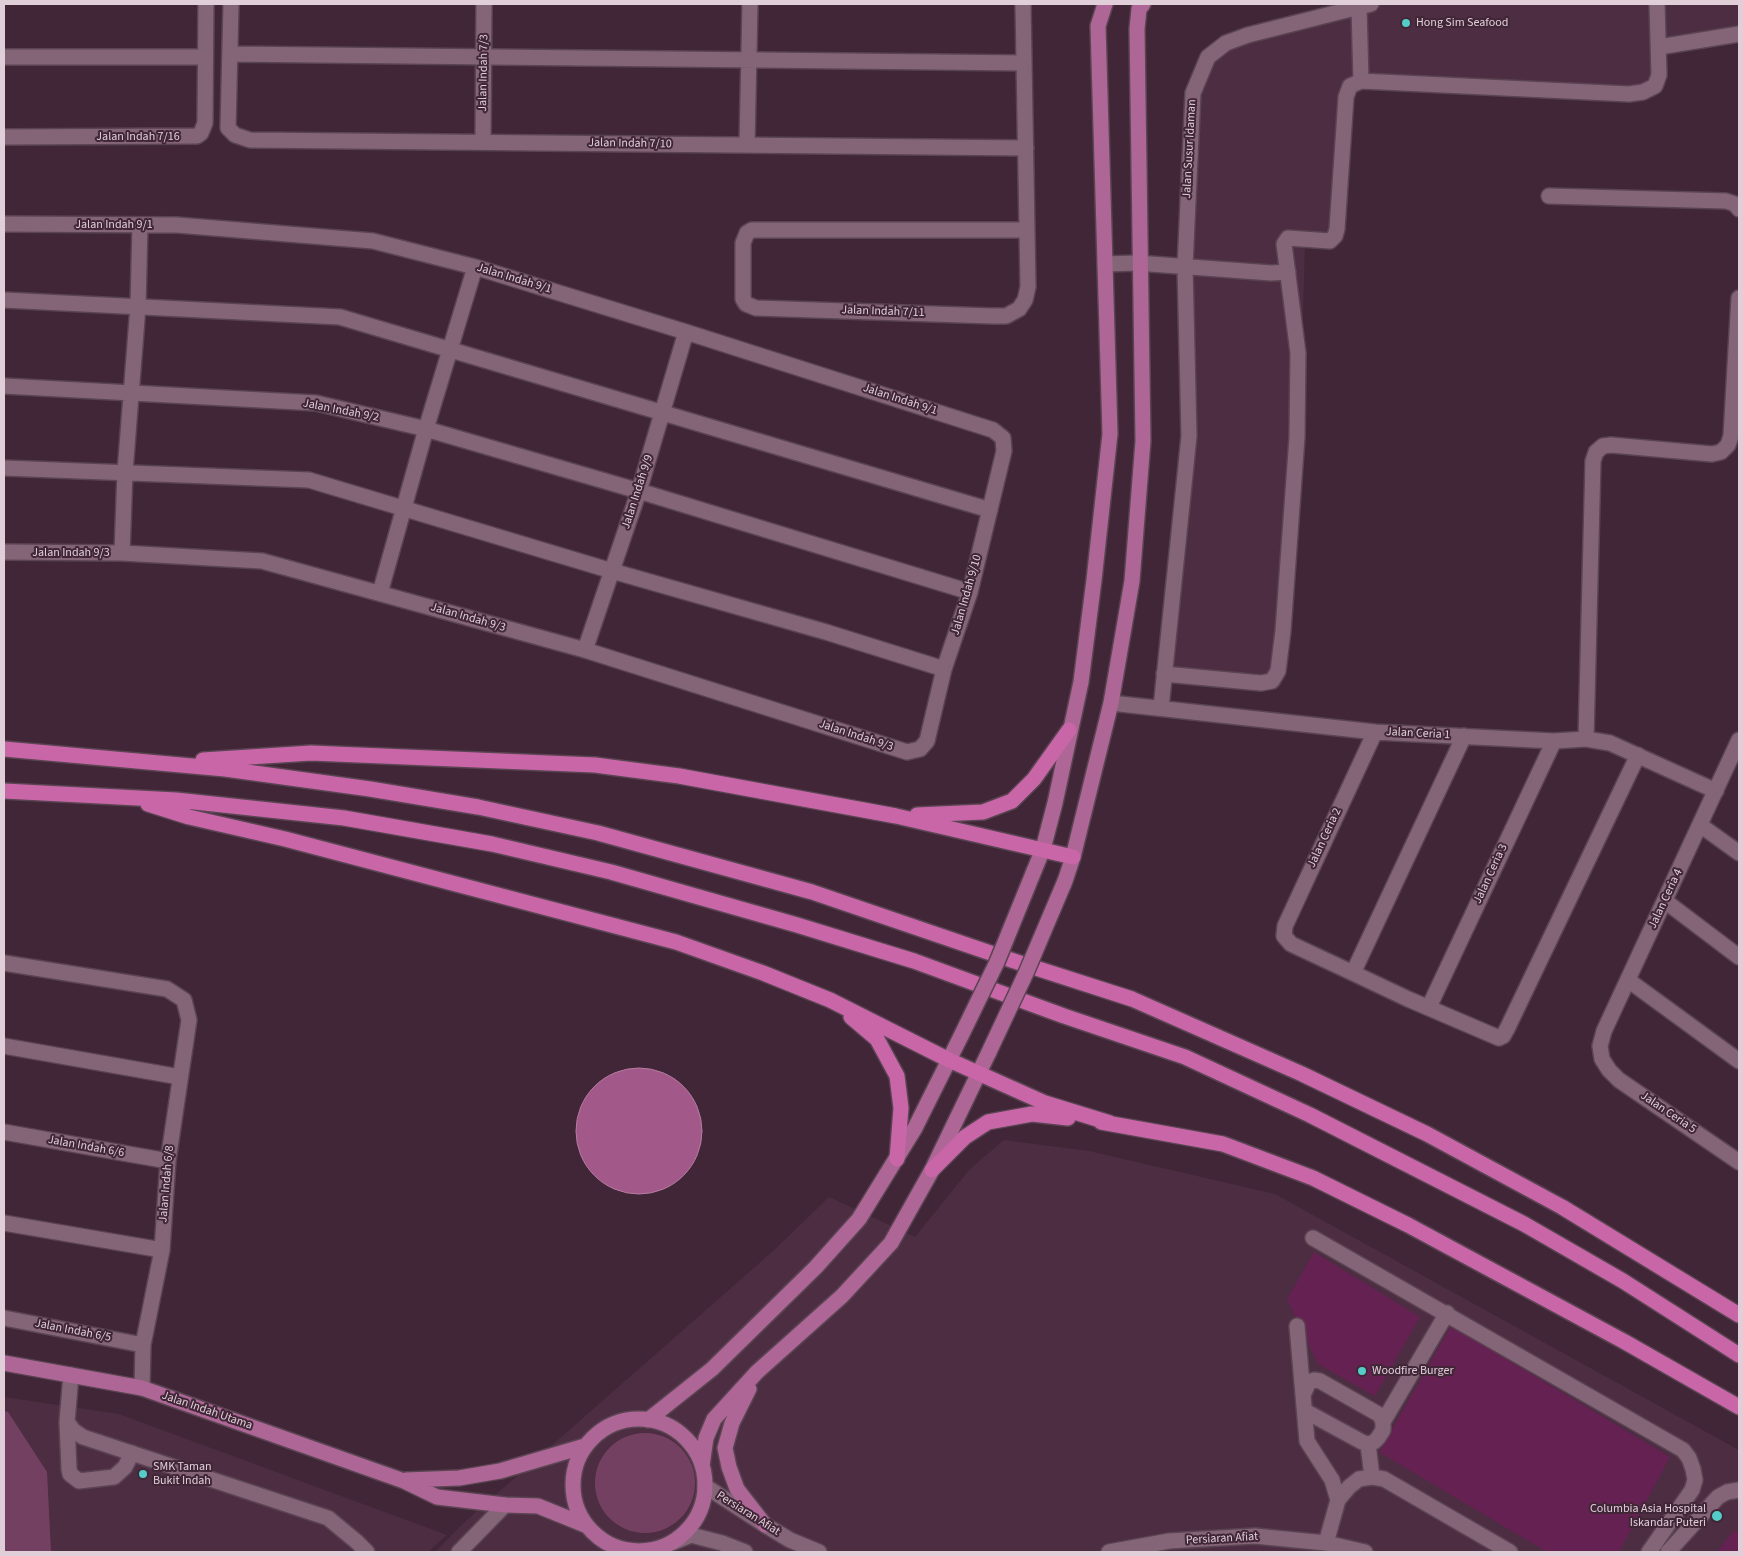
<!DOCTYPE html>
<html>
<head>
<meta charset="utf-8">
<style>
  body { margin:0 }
  #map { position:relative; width:1743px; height:1556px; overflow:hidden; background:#402636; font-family:"Source Sans 3",sans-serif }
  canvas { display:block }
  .frame { position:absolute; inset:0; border:5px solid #e0ced9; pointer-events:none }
</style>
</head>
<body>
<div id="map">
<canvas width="1743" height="1556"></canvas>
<div class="frame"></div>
</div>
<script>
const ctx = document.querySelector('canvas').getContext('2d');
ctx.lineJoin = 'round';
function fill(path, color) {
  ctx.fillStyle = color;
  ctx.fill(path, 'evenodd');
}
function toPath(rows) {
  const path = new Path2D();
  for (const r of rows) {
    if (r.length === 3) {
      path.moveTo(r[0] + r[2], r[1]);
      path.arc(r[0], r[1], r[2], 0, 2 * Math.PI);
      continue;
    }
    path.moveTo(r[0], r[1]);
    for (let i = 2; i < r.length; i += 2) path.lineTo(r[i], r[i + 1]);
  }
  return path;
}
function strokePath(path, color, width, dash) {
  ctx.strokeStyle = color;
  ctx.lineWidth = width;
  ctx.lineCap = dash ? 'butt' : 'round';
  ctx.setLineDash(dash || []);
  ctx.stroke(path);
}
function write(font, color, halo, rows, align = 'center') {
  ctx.font = font + ' "Source Sans 3",sans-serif';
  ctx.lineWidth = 4;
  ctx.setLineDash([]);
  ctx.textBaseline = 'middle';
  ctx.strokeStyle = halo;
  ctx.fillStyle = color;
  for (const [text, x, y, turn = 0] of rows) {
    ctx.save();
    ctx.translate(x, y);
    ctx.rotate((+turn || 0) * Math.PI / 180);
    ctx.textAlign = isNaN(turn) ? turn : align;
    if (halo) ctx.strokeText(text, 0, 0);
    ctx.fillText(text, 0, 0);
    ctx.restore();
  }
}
fill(toPath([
  [1349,4,1739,4,1739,38,1667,51,1666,75,1655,97,1363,85,1355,89,1350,99,1340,237,1305,244,1302,352,1275,684,1158,678,1183,436,1178,258,1186,93,1202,54],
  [1004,1140,1089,1151,1275,1194,1739,1450,1739,1552,435,1552,468,1519,773,1251,829,1197,915,1237,970,1169],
  [4,1397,119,1414,447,1535,428,1552,4,1552]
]), '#4d2d42');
fill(toPath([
  [4,1411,8,1412,47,1472,51,1552,4,1552],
  [645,1483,50]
]), '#744062');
const water = toPath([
  [639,1131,63]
]);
fill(water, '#a25889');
strokePath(water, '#b57ba1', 1);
fill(toPath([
  [1314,1252,1420,1317,1375,1396,1318,1364,1287,1299],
  [1451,1326,1670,1457,1619,1552,1547,1552,1379,1452],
  [1734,1530,1739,1533,1739,1552,1717,1552]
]), '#652151');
const minor = toPath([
  [231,4,228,128,235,135,250,140,1026,148],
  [1023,4,1028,287,1025,300,1019,309,1006,316,992,316,756,308,746,304,743,299,743,243,747,233,752,230,1027,230],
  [1359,6,1361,81],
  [1659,47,1739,34],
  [230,54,1024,63],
  [4,57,205,57],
  [4,137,197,136,201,133,205,123,206,4],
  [483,142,484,4],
  [747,145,750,4],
  [1549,196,1726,201,1735,204,1739,209],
  [4,224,177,225,373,241,475,267,686,332,993,430,1003,438,1004,451,970,592,944,669,927,741,920,749,907,752,585,650,262,561,122,553,4,552],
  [1105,264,1137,263,1271,273,1288,272],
  [4,300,340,317,990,510],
  [4,386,316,403,426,429,639,491,970,592],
  [4,468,309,480,612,571,826,632,944,669],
  [122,553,125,472,138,306,140,225],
  [380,593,426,429,475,267],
  [585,650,639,491,686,332],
  [1164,674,1261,683,1272,681,1278,671,1283,631,1297,437,1298,353,1284,244,1288,238,1330,241,1335,236,1337,229,1346,97,1350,86,1361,81,1629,94,1643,92,1655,86,1659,75,1657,4],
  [1111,703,1375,732,1554,741,1586,739,1610,743,1716,791],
  [1161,708,1189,436,1185,267,1193,93,1208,57,1226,43,1248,35,1371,4],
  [1375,732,1285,926,1284,936,1291,944,1353,973,1408,999,1499,1038,1503,1036,1507,1029,1638,755],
  [1586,739,1593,461,1596,452,1603,446,1611,445,1712,454,1721,452,1728,445,1731,436,1739,298],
  [1739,740,1604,1031,1600,1046,1602,1059,1609,1070,1619,1080,1739,1162],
  [1700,825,1739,853],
  [1665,901,1739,957],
  [4,963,167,989,184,1000,189,1020,168,1161,162,1250,143,1345,142,1388],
  [1353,973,1464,736],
  [1628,980,1739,1061],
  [1429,1007,1554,741],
  [4,1046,180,1077],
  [4,1132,168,1161],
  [4,1223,162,1250],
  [1313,1238,1683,1450,1689,1458,1693,1469,1695,1480,1692,1490,1649,1552],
  [4,1318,143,1345],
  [1297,1326,1307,1441,1332,1480,1338,1500],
  [71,1375,67,1422,74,1431,83,1437,328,1518,357,1542,367,1552],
  [1303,1395,1309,1382,1314,1380,1320,1381,1380,1415,1383,1422,1383,1430,1378,1438,1374,1442,1368,1444,1362,1442,1305,1411],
  [67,1422,69,1469,70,1474,79,1481,114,1477,125,1467,132,1453],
  [1383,1422,1447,1313],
  [1368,1444,1372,1477],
  [705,1486,765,1525,790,1540,819,1552],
  [674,1542,691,1535,722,1543,745,1552],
  [1326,1543,1338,1500,1349,1487,1359,1479,1372,1477,1384,1479,1510,1552],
  [459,1552,505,1505],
  [1109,1552,1169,1541,1255,1536,1326,1543,1365,1552],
  [1668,1552,1718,1497,1727,1492,1739,1490]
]);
const major = toPath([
  [1034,871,1043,849,1055,803,1081,682,1094,580,1110,434,1098,26,1105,4],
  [1065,881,1073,857,1111,703,1132,581,1143,441,1137,29,1139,9,1143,4],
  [4,1363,142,1388,404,1481,437,1497,505,1505,538,1506,585,1525],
  [749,1389,732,1423,725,1448,729,1467,737,1489,765,1525],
  [639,1485,66],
  [648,1420,712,1369,816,1267,859,1219,915,1128,961,1036],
  [702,1466,706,1438,714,1419,757,1372,842,1296,891,1243,932,1170,989,1052],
  [406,1480,459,1478,500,1471,585,1446]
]);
const highway = toPath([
  [4,749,225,769,370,789,478,807,598,833,812,892,1014,961,1132,999,1302,1074,1427,1134,1562,1207,1739,1315],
  [203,760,311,753,595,765,679,776,896,816,1073,857],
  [4,791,176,800,344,818,492,844,611,872,797,925,914,961,1064,1016,1185,1057,1310,1115,1524,1224,1623,1281,1739,1355],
  [148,804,189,817,285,839,676,942,763,973,830,1000,949,1060,1045,1103,1110,1123],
  [917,815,983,812,1012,801,1034,779,1069,730],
  [851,1017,877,1039,897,1076,901,1108,897,1159],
  [1101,1122,1223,1144,1313,1178,1408,1225,1625,1342,1739,1407],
  [932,1170,965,1137,988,1122,1032,1114,1068,1118]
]);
strokePath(minor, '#5a4452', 18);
strokePath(major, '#5a4452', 18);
strokePath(highway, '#5a4452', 18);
strokePath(minor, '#846578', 15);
strokePath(major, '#ad6695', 15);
strokePath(highway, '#c866a8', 15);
const majorBridge = toPath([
  [961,1036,997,962,1034,871],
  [989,1052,1026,973,1065,881]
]);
strokePath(majorBridge, '#5a4452', 18, []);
strokePath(majorBridge, '#ad6695', 15);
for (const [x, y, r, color] of [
  [1406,23,5,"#54cdc8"],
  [1362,1371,5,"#54cdc8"],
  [143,1474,5,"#54cdc8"],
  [1717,1516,6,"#54cdc8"]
]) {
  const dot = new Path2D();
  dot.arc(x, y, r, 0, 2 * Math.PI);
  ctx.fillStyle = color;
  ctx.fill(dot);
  strokePath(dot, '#402636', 2);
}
write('12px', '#e0ced9', '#402636', [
  ["Hong Sim Seafood",1416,23],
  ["Woodfire Burger",1372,1371],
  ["SMK Taman",153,1467],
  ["Bukit Indah",153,1481],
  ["Columbia Asia Hospital",1706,1509,"right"],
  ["Iskandar Puteri",1706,1523,"right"]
], 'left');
write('12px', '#e0ced9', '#402636', [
  ["Jalan Indah 7/3",484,73,-89],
  ["Jalan Indah 7/16",138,137],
  ["Jalan Indah 7/10",630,144,1],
  ["Jalan Susur Idaman",1190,149,-87],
  ["Jalan Indah 9/1",114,225],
  ["Jalan Indah 9/1",514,279,17],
  ["Jalan Indah 7/11",883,312,2],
  ["Jalan Indah 9/1",900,400,18],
  ["Jalan Indah 9/2",341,411,11],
  ["Jalan Indah 9/9",638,492,-72],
  ["Jalan Indah 9/3",71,553],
  ["Jalan Indah 9/10",967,595,-74],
  ["Jalan Indah 9/3",468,618,16],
  ["Jalan Ceria 1",1418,734,3],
  ["Jalan Indah 9/3",856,736,18],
  ["Jalan Ceria 2",1325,838,-65],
  ["Jalan Ceria 3",1491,874,-65],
  ["Jalan Ceria 4",1666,899,-65],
  ["Jalan Ceria 5",1668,1113,34],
  ["Jalan Indah 6/6",86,1147,10],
  ["Jalan Indah 6/8",167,1184,-85],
  ["Jalan Indah 6/5",73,1331,11],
  ["Jalan Indah Utama",207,1411,19],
  ["Persiaran Afiat",748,1514,32],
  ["Persiaran Afiat",1222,1539,-3]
]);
</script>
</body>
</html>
